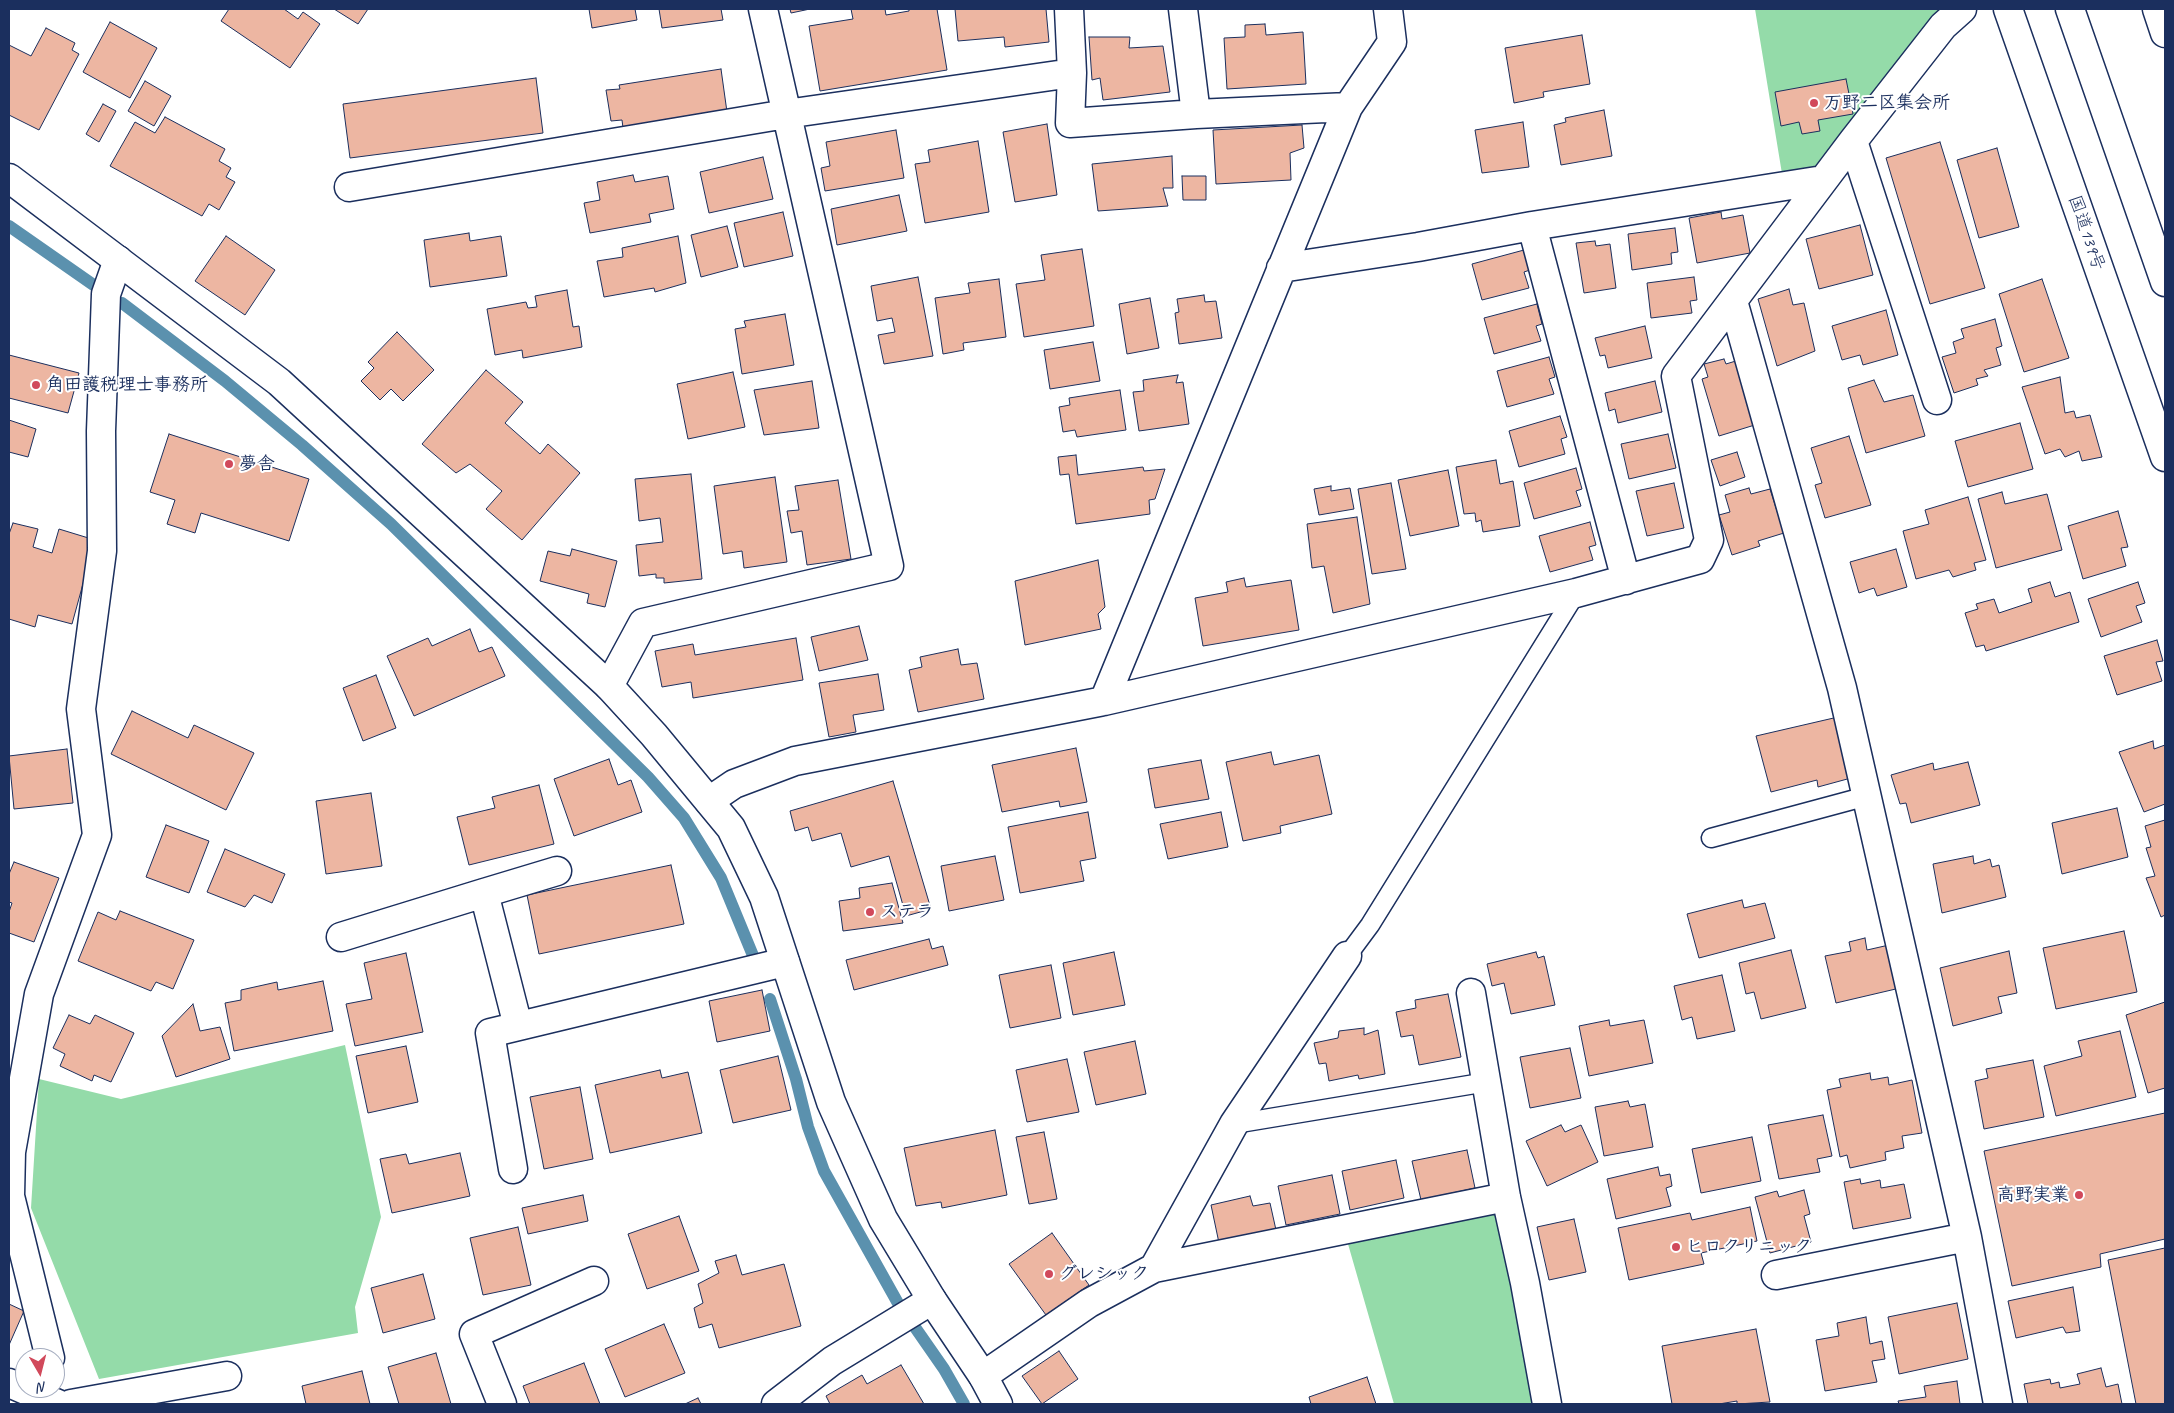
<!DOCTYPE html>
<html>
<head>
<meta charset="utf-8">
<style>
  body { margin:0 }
  #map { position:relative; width:2174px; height:1413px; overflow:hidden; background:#fff; font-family:Caveat,sans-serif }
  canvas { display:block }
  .frame { position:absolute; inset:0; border:10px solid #1b2f5e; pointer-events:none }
  .north { position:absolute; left:15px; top:1348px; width:50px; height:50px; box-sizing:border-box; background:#fff; border:1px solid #a4acbf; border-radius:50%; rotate:172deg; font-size:14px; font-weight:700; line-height:20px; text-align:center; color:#1b2f5e }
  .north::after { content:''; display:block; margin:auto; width:18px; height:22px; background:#d1495b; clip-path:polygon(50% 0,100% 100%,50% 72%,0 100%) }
</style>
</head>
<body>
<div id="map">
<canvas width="2174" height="1413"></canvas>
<div class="frame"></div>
<div class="north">N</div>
</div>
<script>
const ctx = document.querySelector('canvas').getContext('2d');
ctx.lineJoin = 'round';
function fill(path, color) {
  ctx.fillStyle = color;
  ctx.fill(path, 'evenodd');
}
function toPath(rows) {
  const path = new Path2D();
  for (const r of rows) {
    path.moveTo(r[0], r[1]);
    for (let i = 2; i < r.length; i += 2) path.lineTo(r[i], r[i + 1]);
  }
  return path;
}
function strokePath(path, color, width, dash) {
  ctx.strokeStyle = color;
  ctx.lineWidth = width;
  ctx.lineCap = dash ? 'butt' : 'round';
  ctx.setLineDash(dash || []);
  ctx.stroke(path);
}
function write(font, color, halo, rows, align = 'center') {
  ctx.font = font + ' Caveat,"Klee One",sans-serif';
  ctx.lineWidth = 4;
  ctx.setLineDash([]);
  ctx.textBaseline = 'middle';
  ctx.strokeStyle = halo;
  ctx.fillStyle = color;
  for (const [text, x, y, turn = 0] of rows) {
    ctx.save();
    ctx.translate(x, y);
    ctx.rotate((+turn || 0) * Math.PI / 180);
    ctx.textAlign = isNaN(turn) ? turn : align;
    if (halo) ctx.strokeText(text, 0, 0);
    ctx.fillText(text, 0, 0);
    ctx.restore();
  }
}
fill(toPath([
  [1755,9,1962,9,1823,180,1784,186],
  [345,1045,381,1217,355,1307,358,1333,99,1379,31,1208,39,1079,121,1099],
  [1503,1210,1539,1404,1394,1404,1348,1244]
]), '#94dba9');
strokePath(toPath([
  [9,226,95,286],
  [122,303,225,381,302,445,391,524,648,777,684,818,721,878,754,958],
  [770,999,796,1079,808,1127,824,1171,899,1305],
  [912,1323,944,1369,964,1404]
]), '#5b91ae', 12);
const building = toPath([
  [229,9,284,9,298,19,303,12,320,24,290,68,221,21,229,9],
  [334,9,368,9,358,24,334,9],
  [589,9,635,9,637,20,592,28,589,9],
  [659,9,721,9,723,20,662,28,659,9],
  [790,9,810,9,791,13,790,9],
  [851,9,885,9,886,15,909,11,909,9,937,9,947,70,820,91,809,26,853,19,851,9],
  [955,9,1046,9,1049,42,1005,47,1004,37,958,41,955,9],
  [110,22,157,48,130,98,83,72,110,22],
  [1265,24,1266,35,1303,32,1306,84,1227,89,1224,38,1245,37,1245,25,1265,24],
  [46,28,75,43,72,50,79,54,39,130,9,115,9,45,31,56,46,28],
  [1582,35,1590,84,1543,92,1544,97,1514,103,1505,48,1582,35],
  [1089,37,1130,37,1129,48,1163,46,1170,92,1103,100,1100,78,1092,80,1089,37],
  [721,69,727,112,623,128,622,120,611,121,606,90,620,89,619,85,721,69],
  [536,78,543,133,350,158,343,104,536,78],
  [1846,79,1853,114,1818,120,1820,131,1802,134,1799,122,1781,126,1775,92,1846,79],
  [145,81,171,96,154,126,128,111,145,81],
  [103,104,116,111,99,142,86,134,103,104],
  [1604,110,1612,156,1561,165,1554,125,1566,122,1565,118,1604,110],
  [165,117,225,149,219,161,231,168,226,177,235,182,219,210,209,204,202,216,110,166,135,122,155,133,165,117],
  [1523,122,1529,167,1482,173,1475,130,1523,122],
  [1047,124,1057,195,1015,202,1003,132,1047,124],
  [1302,125,1304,148,1290,153,1291,180,1216,184,1213,130,1302,125],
  [896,130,904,178,825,191,821,168,830,166,826,142,896,130],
  [978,141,989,212,925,223,915,164,930,162,928,150,978,141],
  [1940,142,1985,288,1930,304,1886,158,1940,142],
  [1997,148,2019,227,1979,238,1957,160,1997,148],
  [1172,156,1173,188,1163,188,1168,206,1098,211,1092,164,1172,156],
  [763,157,773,199,709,213,700,172,763,157],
  [633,175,635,182,668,176,674,209,649,214,651,222,590,233,584,203,600,200,597,182,633,175],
  [1182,176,1206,176,1206,200,1183,200,1182,176],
  [899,195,907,231,837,245,831,209,899,195],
  [783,212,793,256,744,267,734,223,783,212],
  [1721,212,1722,219,1743,215,1750,253,1697,263,1689,218,1721,212],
  [1860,225,1873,275,1819,289,1806,239,1860,225],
  [727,226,738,267,701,277,691,235,727,226],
  [1675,228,1678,252,1671,253,1672,264,1632,270,1628,234,1675,228],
  [469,233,470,241,501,236,507,276,430,287,424,240,469,233],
  [226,236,275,270,245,315,195,281,226,236],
  [678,236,686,283,655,292,654,288,604,297,597,261,623,257,622,248,678,236],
  [1595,241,1596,246,1610,244,1616,288,1584,293,1576,243,1595,241],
  [1082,249,1094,326,1024,337,1016,284,1045,280,1041,255,1082,249],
  [1524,250,1530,270,1524,272,1529,288,1482,300,1472,264,1524,250],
  [918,277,933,356,884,364,878,335,895,332,892,318,877,321,871,286,918,277],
  [1694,277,1697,300,1690,301,1692,313,1651,318,1647,283,1694,277],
  [999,279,1006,337,963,343,964,350,943,354,935,298,970,293,968,283,999,279],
  [2042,279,2069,358,2024,372,1999,294,2042,279],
  [1789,289,1793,305,1804,303,1815,351,1777,366,1758,299,1789,289],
  [567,290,573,327,579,326,582,347,523,358,522,350,495,355,487,309,526,302,528,308,537,307,535,296,567,290],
  [1204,295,1205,302,1216,301,1222,338,1179,344,1175,313,1179,312,1177,299,1204,295],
  [1150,298,1159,348,1127,354,1119,304,1150,298],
  [1537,304,1542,324,1536,326,1541,341,1494,354,1484,318,1537,304],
  [1886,310,1898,355,1863,365,1860,355,1842,360,1832,326,1886,310],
  [785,314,794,365,742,374,735,329,746,327,744,321,785,314],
  [1995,319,2002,346,1996,348,2001,365,1984,370,1988,376,1976,379,1978,385,1954,393,1942,357,1956,353,1953,342,1964,338,1961,329,1995,319],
  [1645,326,1652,358,1608,368,1605,355,1600,356,1595,338,1645,326],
  [397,332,434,370,403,401,391,389,380,400,361,381,374,368,368,362,397,332],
  [1093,342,1100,381,1050,389,1044,350,1093,342],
  [9,355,79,373,68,413,9,398,9,355],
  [1549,357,1555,377,1549,379,1554,394,1507,407,1497,371,1549,357],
  [1724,359,1726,364,1739,360,1758,424,1719,436,1702,379,1708,377,1704,364,1724,359],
  [486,370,523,402,505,423,540,454,548,444,580,473,522,540,486,509,502,491,470,464,456,473,422,444,486,370],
  [733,372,745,427,688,439,677,384,733,372],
  [1178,375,1176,383,1183,382,1189,424,1139,431,1133,392,1144,391,1143,380,1178,375],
  [2060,377,2065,413,2074,411,2076,418,2090,415,2102,457,2082,461,2079,451,2065,457,2060,449,2045,454,2022,387,2060,377],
  [1874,380,1884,402,1913,395,1925,436,1866,453,1848,388,1874,380],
  [812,381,819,428,764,435,754,390,812,381],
  [1655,381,1662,412,1618,423,1615,409,1609,411,1605,393,1655,381],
  [1120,390,1126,430,1077,437,1075,430,1063,432,1059,407,1070,405,1069,398,1120,390],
  [1560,416,1567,437,1561,439,1565,454,1519,467,1509,431,1560,416],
  [9,420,36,429,28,457,9,452,9,420],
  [2020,423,2033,469,1968,487,1955,441,2020,423],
  [169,434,309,479,289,541,201,513,195,533,167,524,175,500,150,492,169,434],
  [1668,434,1676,468,1629,479,1621,444,1668,434],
  [1849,436,1871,505,1825,518,1815,485,1822,483,1811,448,1849,436],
  [1737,452,1745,477,1720,486,1711,460,1737,452],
  [1076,455,1078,475,1143,467,1144,471,1165,469,1155,499,1149,500,1150,514,1076,524,1069,474,1060,475,1058,457,1076,455],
  [1496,460,1500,484,1513,481,1520,526,1483,532,1481,520,1476,522,1475,513,1464,514,1456,467,1496,460],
  [1576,468,1582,489,1576,491,1581,506,1534,519,1524,483,1576,468],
  [1448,470,1459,526,1410,536,1398,480,1448,470],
  [691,474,702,579,664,583,664,578,656,578,656,574,639,576,636,545,663,542,660,518,639,521,635,479,691,474],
  [775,477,787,562,744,568,742,551,723,554,714,486,775,477],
  [838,480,851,559,807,565,802,531,791,533,787,511,799,510,795,486,838,480],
  [1391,483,1406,569,1372,574,1358,489,1391,483],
  [1674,483,1684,528,1647,536,1636,491,1674,483],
  [1331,486,1331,491,1350,488,1354,509,1319,515,1314,489,1331,486],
  [1749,488,1751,494,1770,489,1784,533,1758,541,1760,546,1732,555,1719,515,1730,512,1725,495,1749,488],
  [2002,492,2005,504,2047,494,2062,550,1996,568,1978,499,2002,492],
  [1968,497,1986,560,1974,563,1976,570,1953,577,1949,570,1916,579,1903,531,1929,524,1925,510,1968,497],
  [2118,511,2128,547,2121,548,2126,566,2083,579,2068,526,2118,511],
  [1357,517,1370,604,1333,613,1324,566,1312,568,1307,524,1357,517],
  [1590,522,1596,545,1589,547,1593,560,1550,572,1539,536,1590,522],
  [13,523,38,529,33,547,52,553,59,529,95,540,72,624,38,615,35,627,9,619,9,534,13,523],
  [572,549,617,561,605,607,587,603,589,594,540,581,548,551,570,556,572,549],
  [1896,549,1907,587,1877,596,1874,588,1859,593,1850,562,1896,549],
  [1098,560,1105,607,1098,614,1101,629,1025,645,1015,581,1098,560],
  [1244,578,1246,587,1291,580,1299,630,1203,646,1195,598,1228,592,1226,582,1244,578],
  [2050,582,2055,597,2070,592,2079,622,1986,651,1984,645,1976,647,1965,613,1978,609,1976,604,1994,599,1999,613,2032,602,2028,589,2050,582],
  [2138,582,2145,603,2136,606,2142,622,2101,637,2088,599,2138,582],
  [859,626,868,660,819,671,811,637,859,626],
  [470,629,479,652,492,647,505,676,414,716,387,656,428,638,432,646,470,629],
  [796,638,803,680,693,698,691,682,662,687,655,651,693,644,695,655,796,638],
  [2157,640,2163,661,2156,662,2162,681,2117,695,2104,656,2157,640],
  [958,649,961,665,977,663,984,699,918,712,909,670,922,667,920,657,958,649],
  [878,674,884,710,853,715,856,732,829,737,819,683,878,674],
  [376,675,396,728,363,741,343,688,376,675],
  [132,711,188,738,194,725,254,753,226,810,111,754,132,711],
  [1838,717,1851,778,1818,787,1817,780,1771,792,1756,736,1838,717],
  [2153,741,2154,749,2165,745,2165,804,2144,812,2119,752,2153,741],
  [1076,748,1087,802,1060,807,1059,801,1002,812,992,765,1076,748],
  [67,749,73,803,14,809,9,756,67,749],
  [1271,752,1274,765,1319,755,1332,814,1280,826,1281,833,1243,841,1226,762,1271,752],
  [609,759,618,785,631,780,642,812,574,836,554,779,609,759],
  [1201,760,1209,799,1155,808,1148,769,1201,760],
  [1968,762,1980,805,1911,823,1906,803,1900,804,1891,775,1933,763,1934,770,1968,762],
  [893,781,931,909,906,916,889,856,851,867,841,833,812,841,808,827,795,831,790,811,893,781],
  [539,785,554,844,469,865,457,817,495,808,492,797,539,785],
  [371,793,382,866,326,874,316,801,371,793],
  [2117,808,2128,857,2062,874,2052,823,2117,808],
  [1088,812,1096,858,1080,861,1084,881,1020,893,1008,827,1088,812],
  [1221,812,1228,847,1168,859,1160,824,1221,812],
  [2165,820,2165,915,2161,917,2146,878,2155,876,2146,848,2151,847,2145,826,2165,820],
  [166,825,209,841,189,893,146,877,166,825],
  [225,849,285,874,272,903,254,895,245,907,207,892,225,849],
  [995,856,1004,900,949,911,941,866,995,856],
  [1973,856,1974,864,1990,859,1992,867,1999,865,2006,897,1942,913,1933,864,1973,856],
  [14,862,59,878,34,942,9,933,9,912,12,903,9,902,9,874,14,862],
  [671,865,684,924,539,954,527,895,671,865],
  [892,883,903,923,843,931,839,901,860,898,859,888,892,883],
  [1742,900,1744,908,1765,903,1775,938,1699,958,1687,914,1742,900],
  [120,911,194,940,173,989,156,982,151,991,78,961,98,912,116,920,120,911],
  [2124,931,2137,992,2056,1009,2043,948,2124,931],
  [1865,938,1867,950,1889,945,1900,988,1836,1003,1825,956,1851,951,1849,942,1865,938],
  [929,939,932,949,943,946,948,965,854,990,846,960,929,939],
  [1791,950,1806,1008,1761,1019,1754,992,1746,994,1739,963,1791,950],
  [2009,951,2017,993,1998,997,2002,1013,1953,1026,1940,968,2009,951],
  [1114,952,1125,1005,1073,1015,1063,963,1114,952],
  [1536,952,1538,958,1544,956,1555,1005,1511,1014,1504,983,1492,986,1487,964,1536,952],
  [406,953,423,1032,355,1046,346,1004,372,999,364,963,406,953],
  [1051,965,1061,1018,1010,1028,999,975,1051,965],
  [1722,975,1735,1031,1697,1039,1692,1017,1682,1020,1674,986,1722,975],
  [323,981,333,1031,234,1051,225,1003,241,1000,241,990,277,982,278,990,323,981],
  [762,990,770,1031,717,1042,709,1001,762,990],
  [1448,994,1461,1057,1419,1065,1413,1035,1401,1037,1396,1012,1416,1008,1415,1000,1448,994],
  [2165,1002,2165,1088,2148,1093,2126,1015,2165,1002],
  [193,1004,200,1031,220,1027,230,1059,176,1077,162,1036,193,1004],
  [69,1015,90,1024,95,1015,134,1033,111,1082,94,1075,92,1081,60,1066,65,1054,53,1048,69,1015],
  [1609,1020,1610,1026,1644,1020,1653,1063,1589,1076,1579,1026,1609,1020],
  [1364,1028,1364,1035,1378,1030,1385,1074,1359,1079,1358,1075,1329,1081,1326,1063,1319,1064,1314,1043,1338,1038,1339,1031,1364,1028],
  [2120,1031,2136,1097,2056,1116,2044,1066,2082,1056,2078,1041,2120,1031],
  [1135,1041,1146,1094,1096,1105,1084,1052,1135,1041],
  [406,1046,418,1102,368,1113,356,1056,406,1046],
  [1570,1048,1581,1098,1530,1108,1520,1057,1570,1048],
  [778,1056,791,1110,733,1123,720,1070,778,1056],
  [1067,1059,1079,1112,1027,1122,1016,1070,1067,1059],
  [2033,1060,2044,1117,1984,1129,1975,1081,1988,1078,1986,1069,2033,1060],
  [660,1070,662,1078,688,1072,702,1133,610,1153,595,1085,660,1070],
  [1870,1073,1871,1080,1888,1077,1889,1085,1912,1080,1922,1133,1902,1136,1904,1148,1885,1152,1886,1160,1850,1168,1847,1155,1840,1157,1827,1090,1841,1087,1839,1079,1870,1073],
  [580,1087,593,1159,544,1169,530,1097,580,1087],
  [1628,1101,1630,1107,1645,1104,1653,1147,1604,1156,1595,1107,1628,1101],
  [2165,1113,2165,1239,2100,1254,2101,1267,2012,1286,1984,1151,2165,1113],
  [1823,1115,1832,1156,1817,1159,1820,1172,1779,1179,1768,1125,1823,1115],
  [1561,1125,1565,1132,1581,1125,1598,1162,1547,1186,1526,1141,1561,1125],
  [995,1130,1007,1195,942,1208,941,1202,916,1206,904,1148,995,1130],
  [1044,1132,1057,1199,1029,1204,1016,1137,1044,1132],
  [1752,1137,1761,1181,1701,1193,1692,1149,1752,1137],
  [1467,1150,1475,1188,1421,1200,1412,1161,1467,1150],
  [460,1153,470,1196,392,1213,380,1159,406,1154,409,1164,460,1153],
  [1396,1160,1404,1198,1350,1210,1342,1171,1396,1160],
  [1658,1167,1660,1176,1670,1174,1672,1186,1666,1188,1671,1206,1616,1219,1607,1179,1658,1167],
  [1332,1175,1340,1214,1286,1225,1278,1186,1332,1175],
  [1860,1179,1861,1184,1880,1180,1881,1188,1904,1184,1911,1218,1853,1229,1844,1182,1860,1179],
  [1804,1190,1810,1214,1804,1216,1811,1242,1770,1253,1755,1197,1777,1191,1779,1197,1804,1190],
  [583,1195,588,1221,528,1234,522,1208,583,1195],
  [1250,1196,1253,1206,1270,1203,1276,1230,1219,1243,1211,1205,1250,1196],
  [1750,1207,1757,1241,1701,1253,1704,1264,1629,1280,1618,1228,1690,1213,1692,1220,1750,1207],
  [679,1216,699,1271,647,1289,628,1234,679,1216],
  [1574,1219,1586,1272,1549,1280,1537,1227,1574,1219],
  [518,1227,531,1285,483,1295,470,1238,518,1227],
  [1052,1233,1089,1285,1046,1315,1009,1264,1052,1233],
  [2165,1248,2165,1404,2136,1404,2108,1260,2165,1248],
  [736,1255,742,1275,784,1264,801,1326,719,1348,712,1324,699,1328,694,1308,703,1303,698,1284,719,1273,715,1261,736,1255],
  [423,1274,435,1319,383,1333,371,1288,423,1274],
  [2073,1287,2080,1331,2066,1333,2063,1327,2016,1338,2008,1301,2073,1287],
  [1957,1303,1968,1359,1899,1374,1888,1317,1957,1303],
  [9,1304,24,1311,9,1345,9,1304],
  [1866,1317,1870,1344,1882,1341,1885,1359,1872,1361,1877,1382,1825,1391,1816,1340,1839,1336,1837,1323,1866,1317],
  [664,1324,685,1373,625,1397,605,1349,664,1324],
  [1756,1329,1770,1402,1737,1404,1737,1401,1719,1404,1672,1404,1662,1346,1756,1329],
  [1059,1351,1078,1379,1042,1404,1022,1376,1059,1351],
  [436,1353,451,1404,399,1404,388,1367,436,1353],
  [584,1363,600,1404,530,1404,523,1386,584,1363],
  [901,1365,924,1404,830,1404,826,1396,862,1375,867,1384,901,1365],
  [2101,1368,2106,1387,2118,1384,2122,1404,2028,1404,2024,1384,2050,1379,2051,1384,2059,1382,2060,1388,2080,1384,2077,1374,2101,1368],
  [362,1371,370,1404,306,1404,302,1386,362,1371],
  [1367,1377,1376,1404,1311,1404,1309,1397,1367,1377],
  [1957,1381,1960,1404,1899,1404,1898,1401,1926,1397,1924,1386,1957,1381],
  [698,1398,701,1404,685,1404,698,1398]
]);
fill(building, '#edb6a2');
strokePath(building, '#1b2f5e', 1);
const service = toPath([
  [1711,838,1867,796],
  [1347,956,1370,925,1576,593],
  [1234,1124,1487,1082]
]);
const minor = toPath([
  [1069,9,1072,73,1070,123,1196,114,1348,107],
  [1183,9,1196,114],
  [2157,9,2165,33],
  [1853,141,1937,400],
  [349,187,786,114,1072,73],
  [1532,226,1626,580],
  [1281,268,1418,247,1532,226,1823,180],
  [1733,301,1842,688,1967,1237,1998,1404],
  [609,686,643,623,889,566,763,9],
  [1104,701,1348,107,1392,42,1388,9],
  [709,801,734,784,795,761,1104,701,1576,593,1700,559,1709,540,1676,376,1853,141,1943,26,1962,9],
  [484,893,557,871],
  [341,937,484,893,518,1026],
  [1471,993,1506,1197,1525,1283,1547,1404],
  [513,1169,490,1033,785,962],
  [1154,1268,1506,1197],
  [1776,1275,1967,1237],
  [50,1358,10,1196,11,1152,39,994,97,835,81,709,102,551,101,431,106,294,118,260],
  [983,1376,1089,1303,1154,1268,1234,1124,1347,956],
  [9,1383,58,1404],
  [71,1404,227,1376],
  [502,1404,474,1334,594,1281],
  [776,1404,832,1361,932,1300]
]);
const tertiary = toPath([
  [9,178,279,382,609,686,654,735,731,828,764,897,831,1102,883,1219,932,1300,983,1376,998,1404]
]);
const trunk = toPath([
  [2008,9,2165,457],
  [2070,9,2165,282]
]);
strokePath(service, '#1b2f5e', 21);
strokePath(minor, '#1b2f5e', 31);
strokePath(tertiary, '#1b2f5e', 31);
strokePath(trunk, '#1b2f5e', 31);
strokePath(service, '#fff', 18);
strokePath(minor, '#fff', 28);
strokePath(tertiary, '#fff', 28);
strokePath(trunk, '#fff', 28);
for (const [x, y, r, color] of [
  [1814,103,5,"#d1495b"],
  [36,385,5,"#d1495b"],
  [229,464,5,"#d1495b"],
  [870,912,5,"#d1495b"],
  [2079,1195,5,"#d1495b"],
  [1676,1247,5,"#d1495b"],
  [1049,1274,5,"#d1495b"]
]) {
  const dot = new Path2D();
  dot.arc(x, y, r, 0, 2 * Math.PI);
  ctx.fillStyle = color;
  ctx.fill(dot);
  strokePath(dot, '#fff', 2);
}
write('bold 18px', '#1b2f5e', '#fff', [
  ["万野二区集会所",1824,103],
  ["角田護税理士事務所",46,385],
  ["夢舎",239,464],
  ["ステラ",880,912],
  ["高野実業",2069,1195,"right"],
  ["ヒロクリニック",1686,1247],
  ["グレシック",1059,1274]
], 'left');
write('18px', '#1b2f5e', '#fff', [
  ["国道139号",2086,233,71]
]);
</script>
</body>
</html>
